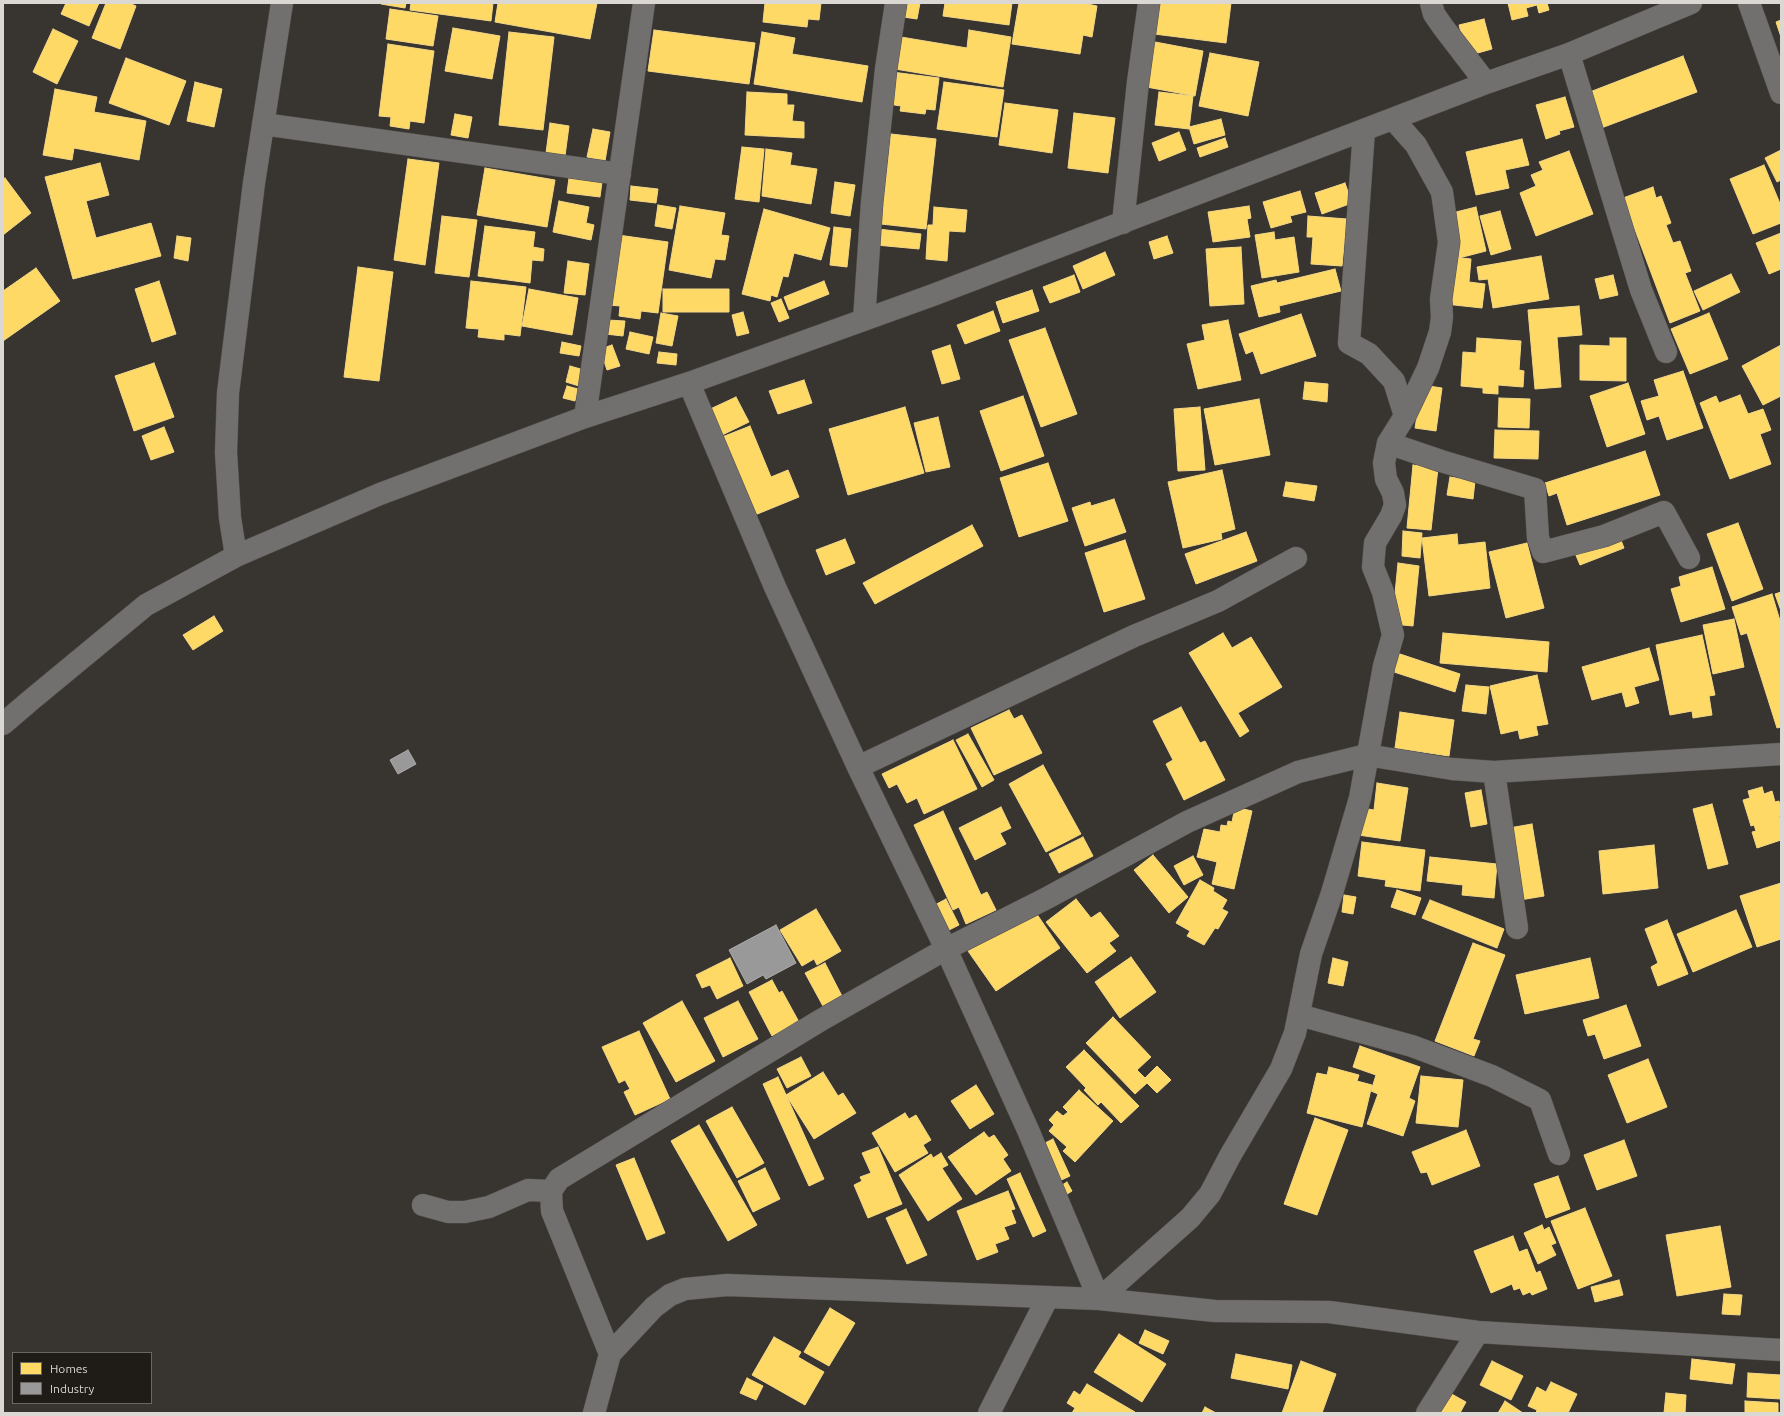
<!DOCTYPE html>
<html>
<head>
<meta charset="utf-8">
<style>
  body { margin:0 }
  #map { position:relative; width:1784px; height:1416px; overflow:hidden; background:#383430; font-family:Ubuntu,sans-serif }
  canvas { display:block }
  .frame { position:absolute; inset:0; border:4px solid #dbd7d2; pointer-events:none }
  .legend { position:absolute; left:12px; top:1352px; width:140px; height:52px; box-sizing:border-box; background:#1f1c18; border:1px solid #6a6762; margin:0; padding:5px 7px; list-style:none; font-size:12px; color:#dbd7d2 }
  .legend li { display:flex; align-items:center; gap:8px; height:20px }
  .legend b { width:20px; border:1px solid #6a6762 }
</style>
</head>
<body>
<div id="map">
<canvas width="1784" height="1416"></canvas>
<div class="frame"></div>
<ul class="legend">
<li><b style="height:11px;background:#ffd966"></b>Homes</li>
<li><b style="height:11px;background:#999"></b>Industry</li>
</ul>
</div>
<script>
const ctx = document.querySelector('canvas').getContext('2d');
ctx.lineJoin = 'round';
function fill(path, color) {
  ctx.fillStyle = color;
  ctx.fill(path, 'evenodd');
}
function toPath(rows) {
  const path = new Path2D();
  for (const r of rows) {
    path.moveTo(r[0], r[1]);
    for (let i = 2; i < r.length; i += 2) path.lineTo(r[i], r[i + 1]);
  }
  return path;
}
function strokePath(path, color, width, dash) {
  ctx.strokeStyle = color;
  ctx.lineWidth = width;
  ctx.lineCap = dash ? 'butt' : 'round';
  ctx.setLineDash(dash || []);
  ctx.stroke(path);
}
const homes = toPath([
  [66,3,99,3,89,26,61,14,66,3],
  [106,3,129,3,136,6,120,49,92,38,106,3],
  [381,3,406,3,405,8,381,4,381,3],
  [411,3,493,3,491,21,410,10,411,3],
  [498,3,597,3,590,39,495,22,498,3],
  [765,3,821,3,819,20,808,19,807,27,763,22,765,3],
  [905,3,920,3,917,19,903,17,905,3],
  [945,3,1012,3,1009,25,943,16,945,3],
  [1019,3,1083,3,1097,6,1092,37,1083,35,1080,54,1012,44,1019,3],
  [1158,3,1231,3,1226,43,1154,34,1158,3],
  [1508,3,1547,3,1549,10,1539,13,1537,5,1526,8,1528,16,1512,20,1508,3],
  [390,9,438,16,433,46,386,39,390,9],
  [1484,19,1492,49,1467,56,1459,25,1484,19],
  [1781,20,1781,37,1776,22,1781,20],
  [453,28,500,36,492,79,445,71,453,28],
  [53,29,78,41,57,84,33,72,53,29],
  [654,30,755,43,749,84,648,71,654,30],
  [969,30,1011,37,1003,87,889,68,895,36,967,48,969,30],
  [509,32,554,37,543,130,499,125,509,32],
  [762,32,795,38,792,54,868,66,862,102,754,84,762,32],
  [1150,41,1203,51,1195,96,1141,86,1150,41],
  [388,44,434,51,424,123,410,121,409,129,390,126,391,117,379,116,388,44],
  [1210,53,1259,62,1248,116,1199,106,1210,53],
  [1683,56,1697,92,1596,130,1582,95,1683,56],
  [126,58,186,81,169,125,109,103,126,58],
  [892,72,939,78,935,110,926,109,925,114,900,111,901,106,888,104,892,72],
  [195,82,222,89,214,127,187,121,195,82],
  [944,82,1004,90,997,137,937,129,944,82],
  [55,89,97,97,94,112,146,121,139,160,74,148,72,160,43,155,55,89],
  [747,92,787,94,787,105,794,105,792,121,804,122,804,138,745,135,747,92],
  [1159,92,1193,96,1189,129,1155,125,1159,92],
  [1565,97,1574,127,1559,131,1560,134,1546,139,1536,105,1565,97],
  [1005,103,1058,110,1052,153,999,145,1005,103],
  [1074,113,1115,118,1108,173,1068,168,1074,113],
  [455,114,472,117,468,138,451,135,455,114],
  [1221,119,1225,135,1194,144,1189,127,1221,119],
  [550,123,569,126,565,156,546,153,550,123],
  [593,129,610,132,605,161,587,157,593,129],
  [1179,132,1186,150,1159,161,1152,143,1179,132],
  [891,134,936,139,926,229,881,224,891,134],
  [1225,138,1228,147,1200,157,1197,148,1225,138],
  [1522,139,1529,165,1505,170,1509,188,1476,195,1466,152,1522,139],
  [742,147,764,149,759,202,735,199,742,147],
  [766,149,792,153,790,165,817,169,811,204,762,196,766,149],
  [1781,150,1781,180,1777,182,1765,158,1781,150],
  [1569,151,1593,214,1536,236,1520,193,1536,186,1531,175,1543,170,1539,162,1569,151],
  [408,159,439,163,425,265,394,260,408,159],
  [100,163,109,195,86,201,96,238,151,223,161,256,73,279,45,177,100,163],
  [1764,165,1781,206,1781,223,1753,234,1730,179,1764,165],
  [485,168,555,180,547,227,477,215,485,168],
  [5,178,31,213,3,235,3,179,5,178],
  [569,178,602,182,600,197,567,193,569,178],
  [835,182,855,185,850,216,831,213,835,182],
  [1345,183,1352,203,1322,214,1315,193,1345,183],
  [631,186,658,189,656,203,630,200,631,186],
  [1653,187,1656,198,1661,196,1671,223,1666,225,1673,243,1680,241,1691,271,1685,273,1700,311,1670,323,1623,198,1653,187],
  [1300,191,1306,212,1290,216,1292,222,1271,228,1263,202,1300,191],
  [559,201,589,207,586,223,594,225,591,240,553,232,559,201],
  [658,205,676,208,672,229,655,226,658,205],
  [680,206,725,213,721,235,729,236,725,260,715,259,711,278,669,270,680,206],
  [1249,206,1251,218,1247,219,1250,237,1213,242,1208,212,1249,206],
  [934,207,967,210,965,232,949,231,947,261,926,259,928,225,933,225,934,207],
  [1476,207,1486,251,1459,258,1448,214,1476,207],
  [764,209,830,228,821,260,794,253,788,277,783,276,777,297,771,295,770,301,742,294,764,209],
  [1500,211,1511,249,1491,255,1480,216,1500,211],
  [442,216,477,220,469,277,435,273,442,216],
  [1308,216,1347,219,1342,266,1311,264,1313,237,1307,237,1308,216],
  [485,226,535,232,533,247,544,249,543,261,532,260,530,283,478,276,485,226],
  [834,227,851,229,847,267,830,265,834,227],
  [878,229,921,234,919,249,876,245,878,229],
  [1274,232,1275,240,1294,237,1299,272,1262,278,1255,235,1274,232],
  [1781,233,1781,269,1769,274,1756,243,1781,233],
  [618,235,668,242,658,313,641,311,640,319,619,316,620,306,608,305,618,235],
  [177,236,191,238,188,261,174,258,177,236],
  [1167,236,1173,253,1154,259,1149,242,1167,236],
  [1241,247,1244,304,1210,306,1206,249,1241,247],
  [1105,252,1115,275,1083,289,1073,266,1105,252],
  [1541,256,1549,299,1493,308,1488,279,1479,280,1477,267,1541,256],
  [1451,257,1471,259,1469,282,1485,284,1482,308,1445,304,1451,257],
  [568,261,589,264,585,295,564,293,568,261],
  [358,267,393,272,379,381,344,377,358,267],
  [36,268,60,301,3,341,3,291,36,268],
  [1335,269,1341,291,1279,306,1280,312,1259,317,1251,286,1276,280,1277,283,1335,269],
  [1731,274,1740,292,1703,310,1694,291,1731,274],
  [1074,275,1080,292,1050,303,1043,287,1074,275],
  [1613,275,1618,295,1600,299,1595,279,1613,275],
  [159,281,176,334,152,342,135,289,159,281],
  [471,281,526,287,520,336,504,334,504,340,478,337,479,329,466,328,471,281],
  [824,281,829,294,789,310,784,297,824,281],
  [529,289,578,298,572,335,522,326,529,289],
  [663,289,729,289,729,312,663,312,663,289],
  [1032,290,1039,311,1003,323,996,302,1032,290],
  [781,299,789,318,779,322,771,303,781,299],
  [1579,306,1582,335,1557,337,1561,387,1535,389,1528,310,1579,306],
  [993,311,1000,331,965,344,957,325,993,311],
  [743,312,749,333,737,336,732,315,743,312],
  [661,313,678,316,672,346,656,343,661,313],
  [1709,313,1728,359,1690,374,1671,329,1709,313],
  [1301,314,1316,356,1261,374,1253,351,1246,354,1239,334,1301,314],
  [607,320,625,321,623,336,605,334,607,320],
  [1228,320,1241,380,1198,389,1187,344,1205,340,1202,325,1228,320],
  [1045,328,1077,414,1041,427,1009,340,1045,328],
  [630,332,653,337,649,354,626,349,630,332],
  [1477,338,1521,341,1519,370,1524,371,1523,387,1498,385,1498,394,1483,393,1483,388,1461,386,1463,352,1476,353,1477,338],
  [1610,338,1626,338,1626,381,1580,380,1580,345,1610,346,1610,338],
  [562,342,581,346,579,356,560,353,562,342],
  [612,345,620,366,607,370,600,349,612,345],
  [950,345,960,379,942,384,932,351,950,345],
  [1781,345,1781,396,1763,405,1742,366,1781,345],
  [659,352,677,354,676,365,657,363,659,352],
  [154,363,174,417,134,431,115,376,154,363],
  [570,366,584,370,579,386,566,382,570,366],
  [1683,371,1703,428,1667,440,1659,416,1647,420,1641,401,1659,396,1654,380,1683,371],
  [804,380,812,403,778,414,769,391,804,380],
  [1305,382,1328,384,1327,402,1303,399,1305,382],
  [1628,383,1645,434,1607,447,1590,396,1628,383],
  [1422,385,1442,388,1436,431,1415,428,1422,385],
  [567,386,578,389,575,401,563,398,567,386],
  [1740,395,1748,414,1763,409,1771,430,1760,434,1771,464,1730,479,1700,403,1716,396,1719,403,1740,395],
  [1023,396,1044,456,1001,471,980,411,1023,396],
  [736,397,749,422,718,437,706,411,736,397],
  [1499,398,1530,399,1529,428,1498,427,1499,398],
  [1259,399,1270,455,1215,465,1204,409,1259,399],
  [905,407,924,473,848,495,829,429,905,407],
  [1200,407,1205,470,1178,471,1174,409,1200,407],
  [938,417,950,467,926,472,914,423,938,417],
  [750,426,771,477,788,470,799,497,750,517,717,439,750,426],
  [164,427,174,452,151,460,142,436,164,427],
  [1495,430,1539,431,1538,459,1494,458,1495,430],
  [1645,451,1660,495,1567,525,1557,493,1549,496,1545,483,1645,451],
  [1048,463,1068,521,1019,537,1000,478,1048,463],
  [1413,465,1438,468,1431,530,1407,528,1413,465],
  [1222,470,1235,529,1221,533,1222,539,1183,548,1168,482,1222,470],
  [1450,477,1475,481,1473,499,1447,495,1450,477],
  [1286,482,1317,486,1314,501,1283,496,1286,482],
  [1114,499,1126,532,1085,546,1072,508,1090,502,1091,506,1114,499],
  [1738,523,1763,589,1732,601,1707,534,1738,523],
  [972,525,983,546,875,604,863,583,972,525],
  [1403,531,1422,533,1420,558,1402,556,1403,531],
  [1246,532,1257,561,1196,584,1185,554,1246,532],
  [1457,534,1458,545,1485,542,1490,588,1429,596,1422,538,1457,534],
  [1619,535,1624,548,1580,565,1575,553,1619,535],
  [845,539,855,563,826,575,816,550,845,539],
  [1125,540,1145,599,1104,612,1085,553,1125,540],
  [1527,543,1544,608,1506,618,1489,552,1527,543],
  [1398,563,1419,566,1413,626,1392,624,1398,563],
  [1712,567,1725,609,1681,622,1671,589,1681,586,1679,577,1712,567],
  [1781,592,1781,611,1775,594,1781,592],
  [1772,594,1781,624,1781,727,1777,728,1747,633,1741,635,1732,607,1772,594],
  [214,616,223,631,193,650,183,635,214,616],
  [1734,619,1744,667,1713,674,1703,625,1734,619],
  [1223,633,1232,648,1251,637,1282,687,1238,713,1249,731,1240,737,1189,653,1223,633],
  [1443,633,1549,642,1547,672,1440,663,1443,633],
  [1702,635,1715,695,1709,696,1712,715,1693,718,1692,711,1670,715,1656,645,1702,635],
  [1649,648,1659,680,1634,687,1639,703,1626,707,1622,692,1592,700,1582,667,1649,648],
  [1397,653,1460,674,1455,692,1391,671,1397,653],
  [1537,675,1548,724,1536,726,1538,735,1520,739,1518,730,1501,734,1490,686,1537,675],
  [1466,685,1489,687,1486,714,1462,711,1466,685],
  [1181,707,1200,743,1205,741,1225,780,1184,800,1166,764,1173,760,1153,721,1181,707],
  [1009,710,1014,719,1022,715,1042,753,994,775,971,728,1009,710],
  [1400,712,1454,720,1449,756,1395,748,1400,712],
  [968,734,994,780,982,787,956,740,968,734],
  [953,740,977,789,924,814,917,798,907,803,897,784,889,788,882,774,953,740],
  [1043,765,1081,834,1046,852,1009,784,1043,765],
  [1377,783,1408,788,1400,841,1358,835,1362,808,1374,810,1377,783],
  [1762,787,1764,794,1772,791,1775,802,1779,801,1781,810,1781,815,1779,816,1781,821,1781,840,1757,848,1752,832,1756,831,1754,825,1751,826,1743,800,1750,798,1748,791,1762,787],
  [1481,790,1487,824,1471,827,1465,793,1481,790],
  [1712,804,1728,864,1708,869,1693,809,1712,804],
  [1001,807,1011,828,1000,833,1006,844,975,860,959,828,1001,807],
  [1235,807,1252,811,1234,889,1212,884,1217,862,1197,857,1204,829,1220,832,1221,825,1227,826,1228,821,1232,822,1235,807],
  [943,811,981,895,987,892,996,910,966,924,959,907,953,910,914,825,943,811],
  [1532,824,1544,896,1520,900,1509,828,1532,824],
  [1083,837,1093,856,1059,873,1049,854,1083,837],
  [1362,842,1425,850,1420,891,1385,886,1386,880,1358,876,1362,842],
  [1654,845,1658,888,1603,894,1599,851,1654,845],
  [1153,855,1188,897,1169,913,1134,870,1153,855],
  [1193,856,1203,875,1184,885,1174,866,1193,856],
  [1430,857,1497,864,1494,898,1462,895,1463,885,1427,881,1430,857],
  [1200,880,1214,888,1213,891,1227,900,1222,909,1228,912,1218,929,1215,928,1204,945,1187,936,1190,931,1176,923,1200,880],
  [1781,883,1781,939,1757,947,1740,896,1781,883],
  [1397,890,1421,898,1415,915,1391,907,1397,890],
  [1344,895,1356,897,1353,914,1342,912,1344,895],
  [946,899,959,925,943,933,929,908,946,899],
  [1076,899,1091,918,1100,912,1119,936,1109,943,1116,951,1087,973,1046,922,1076,899],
  [1430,900,1504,929,1497,948,1422,918,1430,900],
  [1032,907,1060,948,996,991,968,951,1032,907],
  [816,909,841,951,817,965,814,959,802,966,780,930,816,909],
  [1736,910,1752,947,1693,972,1677,934,1736,910],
  [1667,920,1688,974,1658,986,1651,967,1658,963,1645,929,1667,920],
  [1473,943,1505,955,1473,1039,1480,1041,1474,1056,1435,1041,1473,943],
  [1131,957,1156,992,1120,1018,1095,982,1131,957],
  [730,958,743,986,717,999,710,985,702,988,696,975,730,958],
  [1333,958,1348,962,1343,986,1328,983,1333,958],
  [1590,958,1599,998,1525,1014,1516,975,1590,958],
  [825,963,843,998,824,1008,805,973,825,963],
  [772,980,779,993,782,991,799,1022,772,1036,749,992,772,980],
  [682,1001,715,1061,676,1082,643,1023,682,1001],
  [738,1001,758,1039,723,1057,704,1018,738,1001],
  [1626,1005,1641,1046,1604,1059,1595,1034,1588,1036,1583,1020,1626,1005],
  [1113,1017,1151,1057,1137,1070,1145,1078,1157,1066,1171,1080,1157,1093,1147,1083,1135,1094,1086,1043,1113,1017],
  [639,1031,670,1099,635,1115,624,1092,630,1089,625,1080,619,1083,602,1047,639,1031],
  [1360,1046,1420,1067,1409,1098,1415,1101,1403,1136,1367,1124,1378,1094,1371,1091,1376,1075,1353,1067,1360,1046],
  [1084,1050,1139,1106,1121,1123,1101,1102,1098,1105,1084,1090,1086,1088,1066,1067,1084,1050],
  [801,1057,811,1076,787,1088,777,1069,801,1057],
  [1648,1059,1667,1107,1627,1123,1608,1075,1648,1059],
  [1329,1067,1359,1075,1357,1081,1372,1085,1362,1127,1307,1113,1317,1073,1327,1075,1329,1067],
  [823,1072,838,1096,843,1093,856,1113,814,1139,786,1095,823,1072],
  [1421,1076,1463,1080,1458,1127,1416,1123,1421,1076],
  [778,1077,824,1179,809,1186,763,1084,778,1077],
  [976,1085,994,1114,970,1129,951,1101,976,1085],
  [1079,1090,1113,1121,1075,1162,1063,1151,1067,1147,1049,1131,1054,1125,1049,1120,1057,1111,1063,1116,1068,1112,1063,1107,1079,1090],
  [732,1107,764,1163,737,1178,706,1121,732,1107],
  [905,1113,909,1119,916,1115,931,1140,923,1145,928,1153,895,1172,872,1133,905,1113],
  [1315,1118,1348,1130,1317,1215,1284,1204,1315,1118],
  [699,1125,757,1225,728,1241,671,1141,699,1125],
  [1466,1130,1480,1166,1432,1185,1427,1172,1421,1173,1412,1152,1466,1130],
  [984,1132,989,1138,994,1135,1008,1155,1003,1159,1011,1171,976,1195,948,1157,984,1132],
  [1053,1139,1070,1176,1057,1182,1041,1145,1053,1139],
  [1624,1140,1637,1176,1597,1190,1584,1155,1624,1140],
  [878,1147,902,1204,868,1218,854,1185,862,1181,860,1177,871,1173,862,1153,878,1147],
  [941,1153,948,1165,942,1168,962,1199,928,1221,899,1175,931,1154,933,1158,941,1153],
  [634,1158,665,1233,647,1240,616,1165,634,1158],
  [765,1168,780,1199,753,1212,738,1181,765,1168],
  [1020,1173,1046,1231,1033,1237,1007,1179,1020,1173],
  [1558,1176,1570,1209,1546,1218,1534,1184,1558,1176],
  [1067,1182,1072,1191,1064,1196,1059,1187,1067,1182],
  [1008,1191,1015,1209,1011,1210,1016,1223,1004,1227,1009,1239,995,1244,998,1252,977,1260,957,1211,1008,1191],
  [1585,1208,1612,1276,1578,1289,1551,1221,1585,1208],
  [906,1209,927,1255,907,1264,886,1218,906,1209],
  [1542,1225,1544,1230,1549,1227,1556,1243,1551,1245,1556,1255,1538,1264,1524,1233,1542,1225],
  [1720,1226,1731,1287,1677,1296,1666,1235,1720,1226],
  [1513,1236,1519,1252,1527,1249,1536,1273,1540,1271,1547,1289,1532,1295,1530,1292,1523,1295,1520,1288,1514,1290,1512,1284,1491,1293,1474,1251,1513,1236],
  [1619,1280,1623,1295,1595,1302,1591,1287,1619,1280],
  [1724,1294,1742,1295,1740,1315,1722,1314,1724,1294],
  [830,1308,855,1323,829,1366,804,1352,830,1308],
  [1145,1330,1169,1341,1163,1354,1139,1343,1145,1330],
  [1119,1334,1166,1364,1142,1402,1094,1372,1119,1334],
  [774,1337,801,1352,798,1357,824,1372,805,1405,752,1375,774,1337],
  [1236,1354,1292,1365,1288,1389,1231,1378,1236,1354],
  [1692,1359,1735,1364,1732,1384,1690,1379,1692,1359],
  [1301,1361,1336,1374,1322,1413,1282,1413,1301,1361],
  [1492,1361,1523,1376,1511,1400,1480,1385,1492,1361],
  [1748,1373,1781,1375,1781,1399,1747,1397,1748,1373],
  [747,1378,763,1386,756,1400,740,1393,747,1378],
  [1551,1382,1577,1394,1568,1413,1536,1413,1537,1410,1528,1406,1537,1387,1546,1392,1551,1382],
  [1087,1384,1135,1412,1134,1413,1072,1413,1075,1408,1067,1403,1074,1391,1080,1395,1087,1384],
  [1448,1392,1466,1402,1460,1413,1435,1413,1448,1392],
  [1666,1393,1686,1395,1685,1413,1664,1413,1666,1393],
  [1505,1401,1523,1413,1498,1413,1505,1401],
  [1745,1401,1778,1403,1778,1413,1745,1413,1745,1401],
  [1205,1407,1216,1413,1202,1413,1205,1407]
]);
fill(homes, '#ffd966');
strokePath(homes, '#f4d886', 1);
const industry = toPath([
  [408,750,416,764,398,774,390,760,408,750],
  [776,925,796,963,766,979,763,975,747,984,729,950,776,925]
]);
fill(industry, '#999');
strokePath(industry, '#adacaa', 1);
const minor = toPath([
  [1431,3,1434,14,1443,27,1486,83],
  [1749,3,1781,93],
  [1569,54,1641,290,1666,352],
  [263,124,620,174],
  [1364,130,1349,343,1369,354,1394,381,1405,416],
  [1123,223,1138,82,1149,3],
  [864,320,872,202,886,69,896,3],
  [689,383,775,587,858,767,946,949,1028,1130,1099,1299,1190,1218,1210,1194,1230,1156,1281,1069,1295,1033,1311,954,1332,893,1360,798,1384,666,1393,635,1383,592,1373,567,1375,543,1391,516,1395,505,1393,493,1386,479,1384,463,1388,443,1405,416,1428,368,1440,332,1442,317,1441,299,1449,242,1442,192,1416,145,1393,119],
  [585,417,644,3],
  [1388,443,1441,461,1535,489,1538,538,1543,552,1604,536,1664,512,1689,558],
  [236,556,230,518,226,452,228,393,254,183,282,3],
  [3,724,31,700,146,605,236,556,380,494,585,417,689,383,933,295,1486,83,1569,54,1691,3],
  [858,767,1134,636,1218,601,1296,558],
  [1494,772,1517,928],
  [1299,1015,1412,1046,1492,1076,1540,1100,1559,1154],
  [423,1205,448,1212,465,1212,489,1207,528,1190,551,1191],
  [610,1354,552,1211,551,1191,559,1179,821,1020,946,949,1047,898,1187,822,1298,772,1367,755,1452,769,1494,772,1781,754],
  [594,1413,610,1354,654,1307,670,1295,685,1289,727,1285,1099,1299,1215,1311,1329,1312,1478,1332,1781,1350],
  [989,1413,1048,1297],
  [1427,1413,1478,1332]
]);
strokePath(minor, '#55514e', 23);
strokePath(minor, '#71706e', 22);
</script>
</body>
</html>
